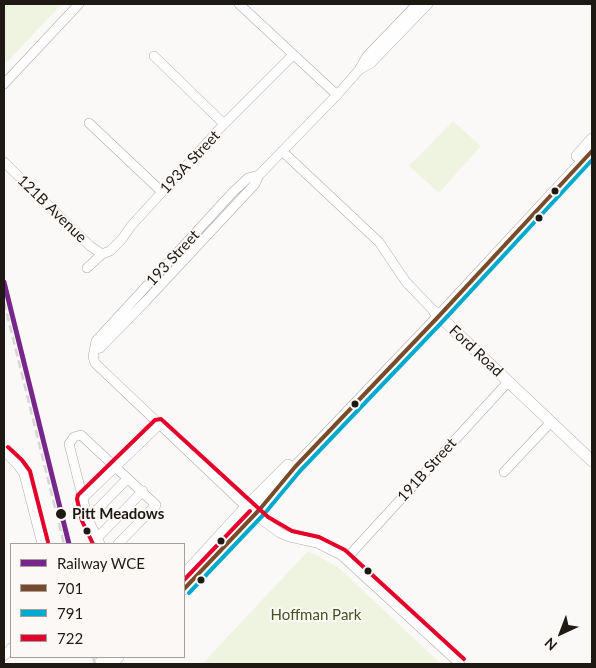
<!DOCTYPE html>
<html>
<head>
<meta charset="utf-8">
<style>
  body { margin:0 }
  #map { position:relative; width:596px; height:668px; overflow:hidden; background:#fbf9f7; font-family:Lato,sans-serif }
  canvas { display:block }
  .frame { position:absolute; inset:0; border:5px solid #1f1914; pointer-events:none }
  .legend { position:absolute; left:10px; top:543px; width:175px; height:115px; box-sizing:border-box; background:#fcf8f6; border:1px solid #a49f9c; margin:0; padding:6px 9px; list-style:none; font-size:15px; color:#1f1914 }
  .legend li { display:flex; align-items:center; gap:10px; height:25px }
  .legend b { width:25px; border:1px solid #a49f9c }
  .north { position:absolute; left:536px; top:608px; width:50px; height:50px; -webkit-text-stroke:4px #fcf8f6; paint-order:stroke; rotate:223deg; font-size:14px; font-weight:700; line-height:20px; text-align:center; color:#1f1914 }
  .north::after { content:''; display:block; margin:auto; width:18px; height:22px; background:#1f1914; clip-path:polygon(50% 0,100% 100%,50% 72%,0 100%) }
</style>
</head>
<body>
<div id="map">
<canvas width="596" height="668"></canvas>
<div class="frame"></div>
<ul class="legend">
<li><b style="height:6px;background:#77278b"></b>Railway WCE</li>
<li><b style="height:6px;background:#7a4b2a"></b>701</li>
<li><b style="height:6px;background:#00a9ce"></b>791</li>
<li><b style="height:6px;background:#e4002b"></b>722</li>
</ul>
<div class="north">N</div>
</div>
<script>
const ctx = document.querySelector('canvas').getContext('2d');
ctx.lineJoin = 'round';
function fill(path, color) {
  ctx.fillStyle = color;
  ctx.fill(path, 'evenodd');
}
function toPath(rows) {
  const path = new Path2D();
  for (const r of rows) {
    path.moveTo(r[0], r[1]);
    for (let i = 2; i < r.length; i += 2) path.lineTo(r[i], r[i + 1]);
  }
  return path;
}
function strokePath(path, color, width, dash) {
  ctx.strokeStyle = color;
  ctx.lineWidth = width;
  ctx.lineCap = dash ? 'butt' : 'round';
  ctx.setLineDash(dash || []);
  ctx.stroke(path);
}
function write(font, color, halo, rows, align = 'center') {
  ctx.font = font + ' Lato,sans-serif';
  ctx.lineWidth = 4;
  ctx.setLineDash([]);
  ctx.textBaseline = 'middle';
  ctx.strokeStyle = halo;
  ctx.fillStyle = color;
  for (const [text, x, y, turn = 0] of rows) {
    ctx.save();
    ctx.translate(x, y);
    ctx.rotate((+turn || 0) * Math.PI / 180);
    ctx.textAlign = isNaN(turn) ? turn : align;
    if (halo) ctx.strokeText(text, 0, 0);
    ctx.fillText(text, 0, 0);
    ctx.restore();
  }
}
fill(toPath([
  [4,4,62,4,4,65],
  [453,121,481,146,439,193,409,166],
  [308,551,338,567,440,663,202,664]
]), '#eef4df');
const minor = toPath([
  [239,4,337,95],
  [154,56,224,124],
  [359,70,371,63,428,4],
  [4,84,79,4],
  [89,123,162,192],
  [282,151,379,242,406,282,434,311],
  [4,162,90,246,102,254],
  [259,175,248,178,233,192,96,341,93,357,95,363,255,515,280,533,290,537,317,543,341,555,460,664],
  [87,268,102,254,110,251,122,239,131,226,224,124,293,55],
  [95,349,100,348,145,302,255,184,259,175,337,95,359,70,367,56,417,4],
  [4,451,17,464,24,474,42,544],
  [504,472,551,422],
  [83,498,159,425],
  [88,519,127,479],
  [97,538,143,491],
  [100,544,88,519,69,444,74,437,81,435,156,505,118,544],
  [346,559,508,382],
  [4,656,11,648]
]);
const major = toPath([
  [577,156,592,139],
  [435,312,592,461],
  [184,575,246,507,288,465],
  [184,589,260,509,295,467,439,316,592,151],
  [99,664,107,657],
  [111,664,118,657]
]);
strokePath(minor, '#b0aba8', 10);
strokePath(major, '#b0aba8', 12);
strokePath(minor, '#fefefe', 9);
strokePath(major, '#fefefe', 11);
strokePath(toPath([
  [4,302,64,544],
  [93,657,95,664]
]), '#d7d6d6', 2.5, [8, 4]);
strokePath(toPath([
  [184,589,260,509,295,467,439,316,592,151]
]), '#7a4b2a', 4);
strokePath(toPath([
  [189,593,265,513,300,471,444,320,592,160]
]), '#00a9ce', 4);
strokePath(toPath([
  [8,447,22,460,30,471,48,542],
  [93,544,82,521,77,499,78,495,155,420,161,419,268,517,292,531,319,537,345,550,464,659],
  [184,580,250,511]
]), '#e4002b', 4);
strokePath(toPath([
  [4,282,69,544]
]), '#77278b', 5);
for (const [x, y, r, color] of [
  [555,191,4.5,"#1f1914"],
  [539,218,4.5,"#1f1914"],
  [355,404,4.5,"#1f1914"],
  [61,514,6,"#1f1914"],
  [87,531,4.5,"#1f1914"],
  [221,541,4.5,"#1f1914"],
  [368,571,4.5,"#1f1914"],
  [201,580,4.5,"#1f1914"]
]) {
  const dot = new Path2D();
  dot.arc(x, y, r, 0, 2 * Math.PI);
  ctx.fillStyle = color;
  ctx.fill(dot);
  strokePath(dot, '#fcf8f6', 2);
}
write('15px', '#1f1914', '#fcf8f6', [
  ["193A Street",190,162,-47],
  ["121B Avenue",52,209,44],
  ["193 Street",173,258,-47],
  ["Ford Road",476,351,43],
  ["191B Street",427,470,-48]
]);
write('bold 15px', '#1f1914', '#fcf8f6', [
  ["Pitt Meadows",72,514]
], 'left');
write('15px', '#44541e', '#fcf8f6', [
  ["Hoffman Park",316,615]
]);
</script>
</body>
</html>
